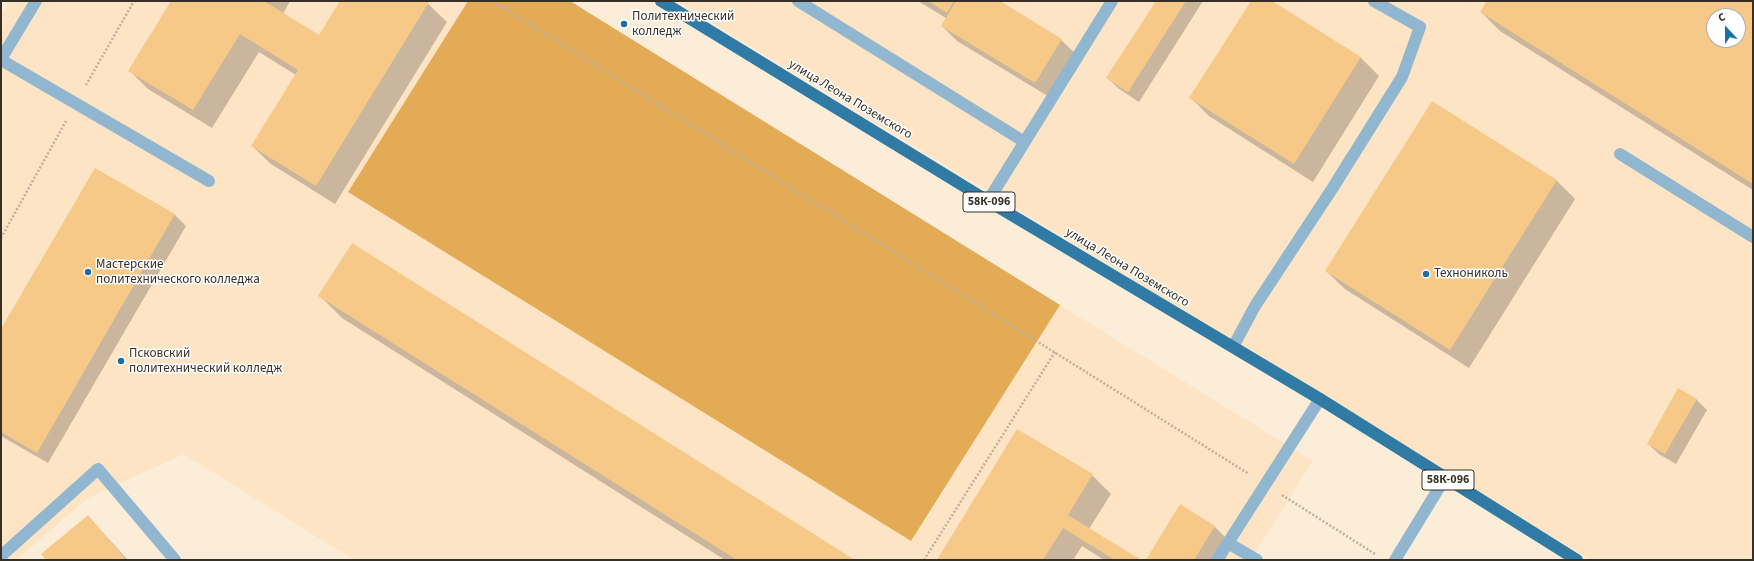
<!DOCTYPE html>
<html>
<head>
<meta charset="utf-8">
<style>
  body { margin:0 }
  #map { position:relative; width:1754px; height:561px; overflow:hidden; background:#fcedd8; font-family:"Source Sans 3",sans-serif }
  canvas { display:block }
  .frame { position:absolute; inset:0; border:2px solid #362f25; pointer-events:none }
  .north { position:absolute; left:1706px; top:8px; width:40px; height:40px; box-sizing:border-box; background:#fff; border:1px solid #afaca8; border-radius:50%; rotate:338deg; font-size:11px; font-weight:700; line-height:16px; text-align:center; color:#362f25 }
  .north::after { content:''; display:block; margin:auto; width:14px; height:18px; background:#1a71a1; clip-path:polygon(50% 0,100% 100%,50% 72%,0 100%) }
</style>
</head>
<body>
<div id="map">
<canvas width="1754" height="561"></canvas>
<div class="frame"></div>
<div class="north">С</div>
</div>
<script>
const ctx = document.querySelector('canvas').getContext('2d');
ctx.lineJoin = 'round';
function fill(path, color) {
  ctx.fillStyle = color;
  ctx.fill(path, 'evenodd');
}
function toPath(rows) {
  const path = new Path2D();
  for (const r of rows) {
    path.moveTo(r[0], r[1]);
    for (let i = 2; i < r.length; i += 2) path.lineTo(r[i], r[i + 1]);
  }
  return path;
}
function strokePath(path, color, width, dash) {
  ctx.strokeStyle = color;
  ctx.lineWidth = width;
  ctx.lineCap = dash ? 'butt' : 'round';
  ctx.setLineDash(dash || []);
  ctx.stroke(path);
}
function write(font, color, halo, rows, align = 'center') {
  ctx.font = font + ' "Source Sans 3",sans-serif';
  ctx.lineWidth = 3;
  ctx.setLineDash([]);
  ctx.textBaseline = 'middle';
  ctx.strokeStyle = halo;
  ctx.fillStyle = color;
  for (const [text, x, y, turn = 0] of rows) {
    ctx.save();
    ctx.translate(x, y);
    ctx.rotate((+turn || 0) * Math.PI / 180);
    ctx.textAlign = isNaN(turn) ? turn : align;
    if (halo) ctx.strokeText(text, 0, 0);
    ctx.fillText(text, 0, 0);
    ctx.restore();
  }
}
fill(toPath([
  [9,1,468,1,348,192,911,541,1060,305,1313,461,1250,560,354,560,184,454,88,498,16,560,1,560,1,15],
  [677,1,1753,1,1753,560,1591,560],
  [1714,16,1738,16,1738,40,1714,40]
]), '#fce4c4');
fill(toPath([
  [468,1,570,1,1060,305,911,541,348,192]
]), '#e3ab56');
fill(toPath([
  [172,1,290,1,283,14,320,37,342,1,425,1,447,22,335,204,271,164,252,146,296,75,259,52,212,128,148,89,129,70],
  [918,1,998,1,1061,40,1077,55,1051,98,957,41,942,26,946,18],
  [1157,1,1203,1,1139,102,1118,88,1108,78],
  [1252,1,1271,1,1361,58,1379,76,1313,182,1209,116,1191,98],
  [1488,1,1753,1,1753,190,1500,31,1481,12],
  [1714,16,1738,16,1738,40,1714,40],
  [1432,103,1557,181,1575,199,1469,368,1345,289,1326,271],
  [95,169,175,215,186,226,48,463,1,436,1,331],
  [320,296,854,560,725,560,342,318],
  [1696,399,1707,410,1676,464,1659,454,1648,444],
  [1092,475,1111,494,1089,529,1139,560,1104,560,1082,546,1073,560,938,560],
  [88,516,128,560,47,560],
  [1214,526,1233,545,1224,560,1147,560]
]), '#0003');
fill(toPath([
  [171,1,264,1,319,35,340,1,429,2,316,186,251,146,298,70,240,34,193,110,128,71],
  [928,1,954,1,947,13],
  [956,1,1000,1,1062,39,1035,83,941,26],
  [1156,1,1186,1,1128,92,1106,78],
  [1251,1,1272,1,1361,57,1294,164,1189,98],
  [1487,1,1753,1,1753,184,1480,12],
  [1714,16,1738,16,1738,40,1714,40],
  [1432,101,1557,180,1450,350,1325,271],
  [95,168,175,214,37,453,1,432,1,329],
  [352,243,855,560,737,560,318,296],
  [1678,388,1697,399,1665,454,1647,444],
  [1017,429,1093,474,1068,515,1141,560,1115,560,1063,528,1043,560,937,560],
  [1180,504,1215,526,1194,560,1146,560],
  [88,515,126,560,46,560,41,554]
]), '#f7c988');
strokePath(toPath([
  [493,1,1249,474],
  [86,85,134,1],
  [1,238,66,121],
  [1282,495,1375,554],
  [924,560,1055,352]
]), '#bdb09f', 2.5, [2, 2]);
strokePath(toPath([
  [798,1,1023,141],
  [1,60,209,181],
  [1620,154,1753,237],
  [988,201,1112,1],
  [1233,347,1255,306,1332,189,1402,77,1420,27,1374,1],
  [1228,543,1257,560],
  [1,556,98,469,175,560],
  [1217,560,1320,399],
  [1395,560,1445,478]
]), '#91b6d0', 12);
strokePath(toPath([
  [1,59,36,1]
]), '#91b6d0', 12);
strokePath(toPath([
  [661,1,988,201,1320,399,1577,560]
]), '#307aa6', 12);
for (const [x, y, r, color] of [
  [624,24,4,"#1a71a1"],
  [88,272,4,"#1a71a1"],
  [1426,274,4,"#1a71a1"],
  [121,361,4,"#1a71a1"]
]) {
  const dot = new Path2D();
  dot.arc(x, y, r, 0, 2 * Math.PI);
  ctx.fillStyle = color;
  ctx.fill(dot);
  strokePath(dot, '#fff', 1.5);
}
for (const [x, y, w] of [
  [989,202,52],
  [1448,480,52]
]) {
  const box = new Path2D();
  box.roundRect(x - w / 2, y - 10, w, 20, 3);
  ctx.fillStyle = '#fff';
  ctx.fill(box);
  strokePath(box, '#362f25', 1);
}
write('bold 12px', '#362f25', null, [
  ["58К-096",989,202],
  ["58К-096",1448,480]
]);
write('13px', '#362f25', '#fff', [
  ["Политехнический",632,17],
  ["колледж",632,32],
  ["Мастерские",96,265],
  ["политехнического колледжа",96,280],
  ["Технониколь",1434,274],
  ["Псковский",129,354],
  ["политехнический колледж",129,369]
], 'left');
write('13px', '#362f25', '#fff', [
  ["улица Леона Поземского",850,100,31],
  ["улица Леона Поземского",1127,268,31]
]);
</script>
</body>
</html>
